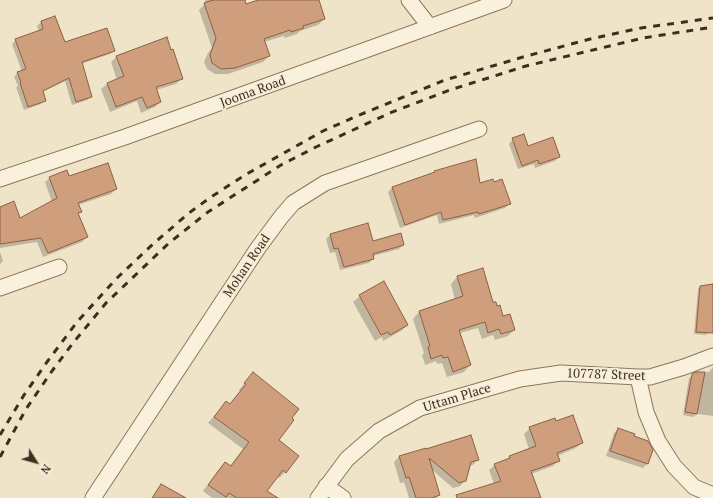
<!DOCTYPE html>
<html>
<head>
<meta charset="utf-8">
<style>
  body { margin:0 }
  #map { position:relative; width:713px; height:498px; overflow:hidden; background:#f0e4c8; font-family:"PT Serif",serif }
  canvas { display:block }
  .north { position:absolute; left:16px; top:442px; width:40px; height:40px; -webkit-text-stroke:3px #f7eed8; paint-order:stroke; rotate:127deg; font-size:11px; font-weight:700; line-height:16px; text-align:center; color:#3d2e20 }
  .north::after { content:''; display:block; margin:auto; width:14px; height:18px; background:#3d2e20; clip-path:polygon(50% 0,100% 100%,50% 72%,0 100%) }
</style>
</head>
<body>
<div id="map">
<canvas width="713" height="498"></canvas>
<div class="north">N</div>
</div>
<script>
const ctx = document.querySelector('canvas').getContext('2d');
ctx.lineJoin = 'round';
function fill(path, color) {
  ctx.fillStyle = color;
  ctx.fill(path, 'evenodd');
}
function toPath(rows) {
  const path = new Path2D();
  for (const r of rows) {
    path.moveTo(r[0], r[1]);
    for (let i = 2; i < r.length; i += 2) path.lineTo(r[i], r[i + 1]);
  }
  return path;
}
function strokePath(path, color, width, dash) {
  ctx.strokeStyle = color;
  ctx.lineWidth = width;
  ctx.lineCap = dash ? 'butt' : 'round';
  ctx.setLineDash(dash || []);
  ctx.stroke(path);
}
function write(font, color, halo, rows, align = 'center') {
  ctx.font = font + ' "PT Serif",serif';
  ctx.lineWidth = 4;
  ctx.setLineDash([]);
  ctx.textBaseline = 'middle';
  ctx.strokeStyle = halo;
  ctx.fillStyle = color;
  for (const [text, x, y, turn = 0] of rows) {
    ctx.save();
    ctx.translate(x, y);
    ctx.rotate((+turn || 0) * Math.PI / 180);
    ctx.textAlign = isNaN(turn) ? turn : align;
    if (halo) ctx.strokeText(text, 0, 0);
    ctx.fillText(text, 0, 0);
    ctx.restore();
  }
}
fill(toPath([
  [205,0,244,0,246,6,261,0,303,0,324,19,318,25,300,31,297,34,285,38,284,36,264,42,269,56,263,62,228,74,215,74,207,69,204,62,208,53,212,48,199,10,206,3],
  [54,17,64,43,114,51,110,54,81,64,91,96,87,100,72,105,65,81,42,92,45,100,41,104,24,110,16,87,18,86,14,77,18,73,22,72,12,44,16,40,39,31,37,26,41,22],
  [170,51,182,78,176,84,156,90,160,102,155,107,141,113,137,101,110,112,101,89,107,84,117,80,111,62,116,57],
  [513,139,528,147,559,157,555,161,535,168,534,164,518,169,509,144],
  [435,171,480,184,509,204,505,208,475,218,474,215,439,224,437,215,400,228,388,192,392,188,432,174],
  [50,178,68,178,116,189,111,194,78,205,81,211,78,214,87,237,82,242,43,257,37,242,0,248,0,208,20,219,52,202,45,182],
  [330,235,372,242,403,245,399,249,373,256,373,259,369,263,340,270,335,252,330,253,326,239],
  [0,252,3,261,0,264],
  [482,269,493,304,502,317,514,330,508,336,495,340,493,335,482,339,478,328,460,333,470,365,464,372,447,377,442,363,437,364,436,361,425,365,422,355,424,353,413,319,419,312,455,300,451,284,457,277],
  [713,285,713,333,709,333,706,335,694,334,698,289,700,287],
  [360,296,407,325,401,331,383,341,382,337,375,341,353,302],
  [713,367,713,416,697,414,693,417,683,415,689,378,696,373,709,372],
  [253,373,291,418,278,441,285,472,279,478,277,476,266,491,265,498,212,498,203,491,219,469,225,463,230,466,243,449,208,423,226,402,229,405,240,391,239,390],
  [556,422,582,442,576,448,557,456,559,460,553,466,531,474,537,498,466,498,494,484,489,470,495,465,505,461,509,457,529,449,524,434,530,428],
  [618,429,633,437,647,464,643,468,606,456,614,433],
  [399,457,478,459,473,465,469,466,465,480,460,486,453,488,431,469,439,495,436,498,409,498,404,482,400,483,394,462]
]), '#0003');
const building = toPath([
  [213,0,245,0,246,4,258,0,319,0,325,19,303,26,304,28,291,32,290,30,264,39,270,56,235,68,221,69,212,63,210,55,216,38,204,3,213,0],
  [55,16,65,42,107,28,115,51,82,62,92,97,76,102,69,78,43,91,46,101,28,107,20,83,21,82,17,72,26,69,15,39,43,29,41,21,55,16],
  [167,37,171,50,173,49,183,79,156,87,161,102,147,108,142,97,116,107,107,83,124,76,116,56,167,37],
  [524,134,528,146,553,137,560,157,539,164,538,160,522,166,512,138,524,134],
  [476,159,480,183,493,179,494,182,502,179,511,204,479,214,478,212,443,220,441,212,405,225,392,187,435,172,434,171,476,159],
  [108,163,117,189,78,203,82,212,78,213,88,237,48,253,41,238,0,244,0,207,14,201,20,218,57,198,49,177,67,170,69,176,108,163],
  [368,223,373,241,401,233,404,245,373,254,374,259,344,267,338,248,334,249,330,234,368,223],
  [483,268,493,302,496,302,497,306,500,305,503,316,510,314,515,330,501,334,499,329,488,333,485,322,459,330,471,365,453,372,448,357,443,358,442,355,431,359,428,347,430,346,419,311,463,296,457,276,483,268],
  [384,281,408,325,390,335,388,332,381,335,359,295,384,281],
  [713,284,713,333,696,332,700,286,713,284],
  [253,372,299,409,292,418,294,420,279,440,299,456,286,473,283,470,267,491,278,498,237,498,229,493,226,497,208,485,225,462,231,466,249,442,214,417,226,401,230,404,246,384,244,383,253,372],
  [696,372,705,372,697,414,685,412,692,374,696,372],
  [573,415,583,443,557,453,560,461,531,471,541,498,457,498,456,495,501,481,494,464,510,458,509,456,536,446,529,427,555,418,556,421,573,415],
  [618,428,635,434,634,436,648,441,653,450,648,464,610,451,618,428],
  [471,435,479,460,471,462,466,481,459,483,429,458,440,495,432,498,416,498,409,477,406,478,399,456,426,448,426,449,471,435],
  [161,484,186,498,152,498,161,484]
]);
fill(building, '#cf9f7d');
strokePath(building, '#8d5f41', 1);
const street = toPath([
  [409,0,430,27],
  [0,179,125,137,504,0],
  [0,288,59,267],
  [638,377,646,412,658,441,674,466,694,487,713,495],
  [326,486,343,498],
  [93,498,258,248,281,217,293,203,325,183,479,129],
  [318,498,347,459,379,431,420,408,520,379,561,373,638,377,650,377,684,367,713,356]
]);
strokePath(street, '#8d765c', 17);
strokePath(street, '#faf1dc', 15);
strokePath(toPath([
  [0,435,24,395,47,362,77,322,116,279,153,244,189,213,211,197,245,175,323,131,357,116,445,80,523,57,590,39,641,28,713,18],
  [0,457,26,409,52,371,73,343,106,303,169,243,208,212,281,165,316,147,390,113,450,90,526,66,643,38,713,27]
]), '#3d2e20', 3, [7, 7]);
write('13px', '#3d2e20', '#f7eed8', [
  ["Jooma Road",253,92,-20],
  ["Mohan Road",247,266,-56],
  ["107787 Street",606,375,2],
  ["Uttam Place",457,398,-17]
]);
</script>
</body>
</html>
